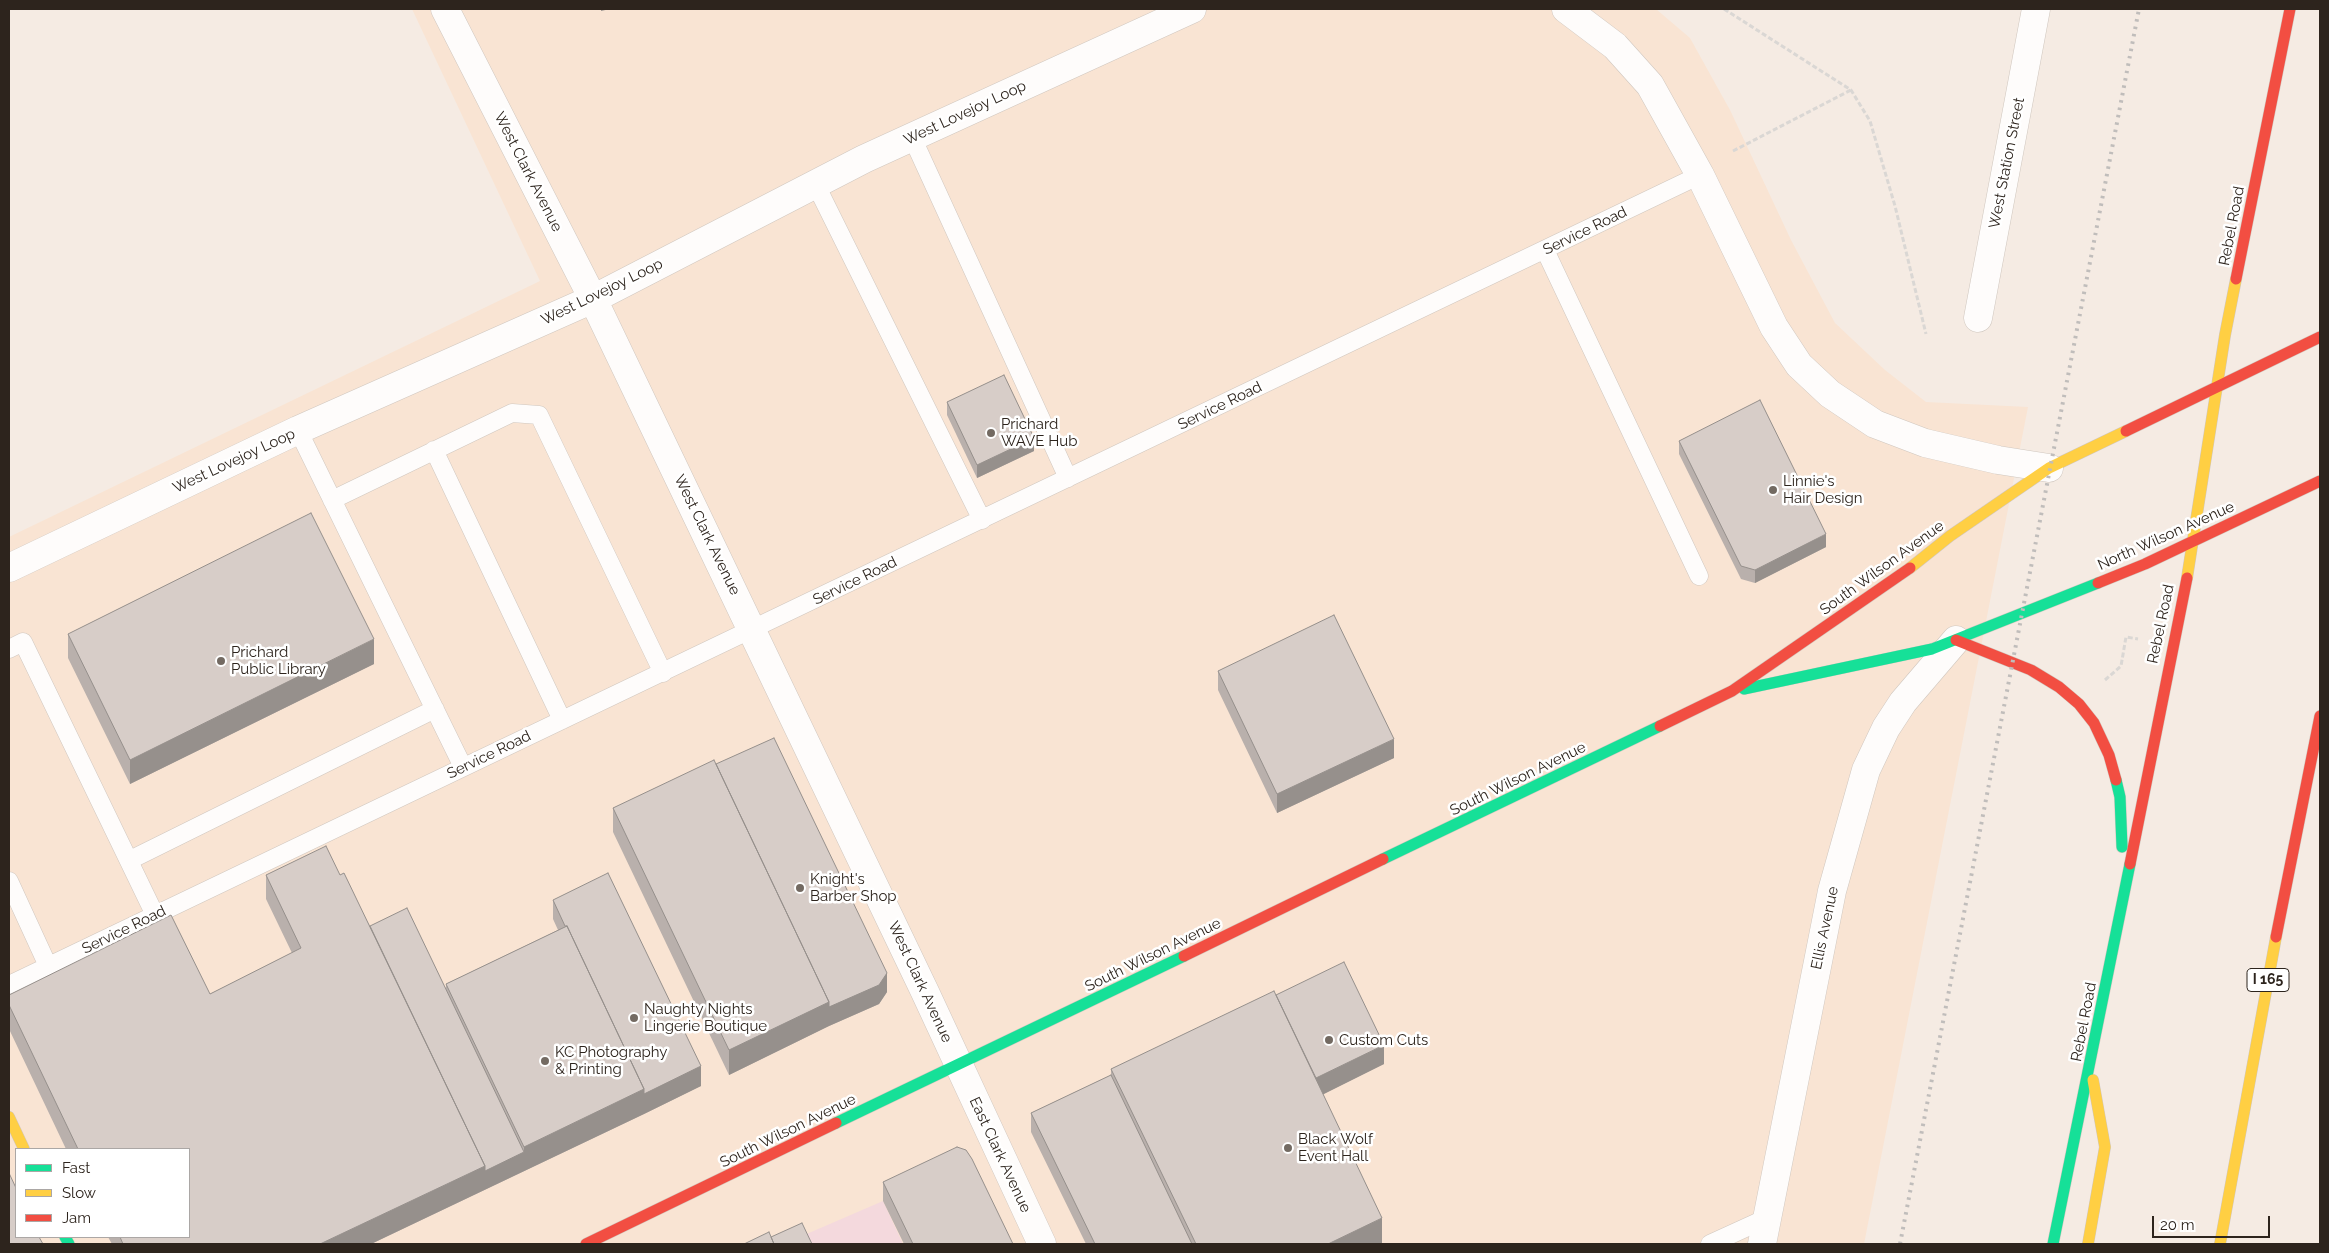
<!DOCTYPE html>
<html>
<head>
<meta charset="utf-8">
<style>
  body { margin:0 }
  #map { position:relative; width:2329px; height:1253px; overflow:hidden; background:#f5ebe3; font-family:Raleway,sans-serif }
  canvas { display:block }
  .frame { position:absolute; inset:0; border:10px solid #2d241d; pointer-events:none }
  .legend { position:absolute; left:15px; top:1148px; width:175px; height:90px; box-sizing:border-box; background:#fff; border:1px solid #aba7a5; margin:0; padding:6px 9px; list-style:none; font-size:15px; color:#2d241d }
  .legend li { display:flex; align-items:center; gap:10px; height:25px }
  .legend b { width:25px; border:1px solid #aba7a5 }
  .scale { position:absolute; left:2152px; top:1216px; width:118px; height:22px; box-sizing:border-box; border:2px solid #2d241d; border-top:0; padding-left:6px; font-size:15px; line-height:18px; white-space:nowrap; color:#2d241d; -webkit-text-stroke:4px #fff; paint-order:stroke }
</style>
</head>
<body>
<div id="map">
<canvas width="2329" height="1253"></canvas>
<div class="frame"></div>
<ul class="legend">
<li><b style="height:6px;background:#16e098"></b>Fast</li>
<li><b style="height:6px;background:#ffcf43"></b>Slow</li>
<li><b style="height:6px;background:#f24e42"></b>Jam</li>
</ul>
<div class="scale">20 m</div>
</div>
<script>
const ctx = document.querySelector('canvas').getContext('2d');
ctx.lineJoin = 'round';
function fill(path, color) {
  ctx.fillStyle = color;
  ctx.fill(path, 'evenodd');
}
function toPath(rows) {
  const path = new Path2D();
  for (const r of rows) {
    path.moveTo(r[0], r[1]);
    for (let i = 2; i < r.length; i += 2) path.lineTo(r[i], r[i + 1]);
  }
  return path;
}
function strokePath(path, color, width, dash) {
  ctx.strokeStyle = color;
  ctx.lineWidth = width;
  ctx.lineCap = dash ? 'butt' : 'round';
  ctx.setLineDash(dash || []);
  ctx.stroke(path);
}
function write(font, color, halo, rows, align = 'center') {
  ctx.font = font + ' Raleway,sans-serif';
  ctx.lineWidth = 5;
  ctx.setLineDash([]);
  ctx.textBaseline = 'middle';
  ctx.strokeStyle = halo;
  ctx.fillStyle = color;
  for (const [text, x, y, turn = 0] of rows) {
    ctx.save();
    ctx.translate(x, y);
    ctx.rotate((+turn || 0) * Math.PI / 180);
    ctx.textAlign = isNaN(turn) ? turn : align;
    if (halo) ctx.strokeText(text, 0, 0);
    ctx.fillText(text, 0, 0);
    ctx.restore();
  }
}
fill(toPath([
  [412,9,1656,9,1690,38,1730,110,1791,240,1835,323,1885,370,1926,402,2028,407,1864,1244,9,1244,9,537,540,281],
  [16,1149,189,1149,189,1237,16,1237]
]), '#f9e4d3');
fill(toPath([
  [883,1201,903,1244,806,1244,802,1236]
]), '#f4d9dd');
const lane = toPath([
  [912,137,1068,478],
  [815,183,982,520],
  [1545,250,1699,576],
  [298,430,463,767],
  [434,450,562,720],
  [332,500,512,413,539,415,663,673],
  [9,649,23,642,155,915],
  [130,860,435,709],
  [9,881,48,966],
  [9,985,1700,175],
  [1710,1244,1767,1218]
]);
const street = toPath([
  [445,9,593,299,925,992,1042,1244],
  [1566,9,1615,46,1650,85,1700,175,1774,327,1799,365,1830,394,1875,424,1925,443,1998,460,2049,468],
  [1978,318,2036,9],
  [9,568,298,430,593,299,864,159,1192,9],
  [1762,1244,1832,891,1866,770,1886,728,1903,702,1956,640]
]);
const fast = toPath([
  [1744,689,1932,649,2098,583],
  [2116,780,2120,797,2122,847],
  [1383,859,1660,726],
  [836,1123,1184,956],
  [65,1237,69,1244],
  [2053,1244,2130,864]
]);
const slow = toPath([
  [1910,568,1950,536,2049,468,2126,431],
  [2187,578,2225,335,2236,279],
  [9,1117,24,1149],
  [2088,1244,2105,1147,2093,1080],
  [2220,1244,2276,937]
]);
const jam = toPath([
  [2236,279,2290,9],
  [2126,431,2320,337],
  [2098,583,2145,564,2320,481],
  [1956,640,2031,670,2059,687,2079,704,2094,723,2109,755,2116,780],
  [1660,726,1732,691,1910,568],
  [2130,864,2187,578],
  [2276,937,2320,716],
  [1184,956,1383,859],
  [586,1244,836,1123]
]);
strokePath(lane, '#d0c7bf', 19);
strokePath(street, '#d0c7bf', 29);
strokePath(fast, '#d0c7bf', 12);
strokePath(slow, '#d0c7bf', 12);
strokePath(jam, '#d0c7bf', 12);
strokePath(toPath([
  [1724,9,1851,90,1870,121,1895,206,1926,334],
  [1733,151,1851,90],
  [2105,680,2121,666,2126,637,2138,639]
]), '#dad7d4', 3, [5, 2.5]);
strokePath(lane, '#fefcfb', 18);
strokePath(street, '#fefcfb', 28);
strokePath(fast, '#16e098', 11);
strokePath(slow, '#ffcf43', 11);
strokePath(jam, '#f24e42', 11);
strokePath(toPath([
  [1900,1244,2139,9]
]), '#c0bdbb', 4, [2.5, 5]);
fill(toPath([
  [947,402,1034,451,977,478,947,415],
  [1679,441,1826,547,1755,583,1741,579,1679,454],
  [68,634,374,664,130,784,68,658],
  [1218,671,1394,758,1277,813,1218,690],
  [716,764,887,992,879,1004,829,1026,729,1075,613,832,613,808],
  [266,875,340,875,370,926,446,988,446,984,558,930,553,919,553,900,701,1086,644,1114,371,1244,112,1244,108,1237,189,1237,189,1149,66,1149,9,1029,9,995,210,994,292,953,266,899],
  [1276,995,1384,1064,1323,1094,1382,1243,1378,1244,1086,1244,1031,1132,1031,1113,1111,1075,1111,1069],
  [883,1182,1013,1244,904,1244,883,1201]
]), '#b9b0ac');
fill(toPath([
  [601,9,610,9,601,11],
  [1034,438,1034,451,977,478,977,465],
  [1826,534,1826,547,1755,583,1755,570],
  [374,639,374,664,130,784,130,760],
  [1394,739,1394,758,1277,813,1277,794],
  [887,973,887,992,879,1004,829,1026,729,1075,729,1050],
  [1384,1045,1384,1064,1314,1099,1314,1079],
  [701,1066,701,1086,644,1114,371,1244,320,1244,485,1166,524,1152,524,1147,644,1089],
  [1382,1218,1382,1243,1378,1244,1328,1244]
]), '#96908c');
const building = toPath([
  [1004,375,1034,438,977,465,947,402,1004,375],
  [1760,400,1826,534,1755,570,1741,566,1679,441,1760,400],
  [311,513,374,639,130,760,68,634,311,513],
  [1334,615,1394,739,1277,794,1218,671,1334,615],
  [774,738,887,973,879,985,829,1007,829,1002,716,764,774,738],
  [714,760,829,1002,729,1050,613,808,714,760],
  [326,846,340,875,344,873,485,1166,320,1244,123,1244,120,1237,189,1237,189,1149,78,1149,9,1005,9,995,171,915,210,994,301,948,266,875,326,846],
  [608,873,701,1066,644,1094,644,1089,567,926,565,926,553,900,608,873],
  [407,908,524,1152,485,1171,485,1166,370,926,407,908],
  [567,926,644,1089,524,1147,446,984,567,926],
  [1344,962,1384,1045,1316,1078,1276,995,1344,962],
  [1274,991,1382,1218,1328,1244,1196,1244,1111,1069,1274,991],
  [1111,1075,1192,1244,1095,1244,1031,1113,1111,1075],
  [957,1147,966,1150,972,1159,1013,1244,913,1244,883,1182,957,1147],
  [9,1173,16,1188,16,1237,39,1237,43,1244,9,1244,9,1173],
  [802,1223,812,1244,774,1244,771,1237,802,1223],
  [769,1232,774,1244,744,1244,769,1232]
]);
fill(building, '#d7cdc8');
strokePath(building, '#96908c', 1);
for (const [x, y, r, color] of [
  [991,433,5,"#736a62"],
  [1773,490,5,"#736a62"],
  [221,661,5,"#736a62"],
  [800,888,5,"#736a62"],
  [634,1018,5,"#736a62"],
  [1329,1040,5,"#736a62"],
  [545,1061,5,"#736a62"],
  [1288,1148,5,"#736a62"]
]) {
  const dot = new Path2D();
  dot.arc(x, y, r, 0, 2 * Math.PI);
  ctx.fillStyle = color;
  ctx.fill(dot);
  strokePath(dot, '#fff', 2);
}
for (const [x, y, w] of [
  [2268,980,42]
]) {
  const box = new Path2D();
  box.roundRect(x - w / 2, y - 11.5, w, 23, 4);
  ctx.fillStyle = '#fff';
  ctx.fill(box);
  strokePath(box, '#2d241d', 1);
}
write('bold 14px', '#2d241d', null, [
  ["I 165",2268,980]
]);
write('15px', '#2d241d', '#fff', [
  ["West Lovejoy Loop",965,113,-25],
  ["West Station Street",2007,163,-79],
  ["West Clark Avenue",528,172,63],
  ["Rebel Road",2232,226,-79],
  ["Service Road",1585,231,-26],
  ["West Lovejoy Loop",602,292,-26],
  ["Service Road",1220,406,-26],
  ["West Lovejoy Loop",234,461,-25],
  ["West Clark Avenue",707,535,64],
  ["North Wilson Avenue",2166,536,-24],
  ["South Wilson Avenue",1882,568,-36],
  ["Service Road",855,581,-26],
  ["Rebel Road",2161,624,-78],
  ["Service Road",489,755,-26],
  ["South Wilson Avenue",1518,779,-26],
  ["Ellis Avenue",1825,928,-78],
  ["Service Road",124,930,-26],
  ["South Wilson Avenue",1153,955,-26],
  ["West Clark Avenue",920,982,65],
  ["Rebel Road",2084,1022,-79],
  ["South Wilson Avenue",788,1131,-26],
  ["East Clark Avenue",1000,1155,65]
]);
write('15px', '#2d241d', '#fff', [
  ["Prichard",1001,424],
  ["WAVE Hub",1001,441],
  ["Linnie's",1783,481],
  ["Hair Design",1783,498],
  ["Prichard",231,652],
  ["Public Library",231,669],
  ["Knight's",810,879],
  ["Barber Shop",810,896],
  ["Naughty Nights",644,1009],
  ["Lingerie Boutique",644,1026],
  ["Custom Cuts",1339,1040],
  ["KC Photography",555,1052],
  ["& Printing",555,1069],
  ["Black Wolf",1298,1139],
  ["Event Hall",1298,1156]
], 'left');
</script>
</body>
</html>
